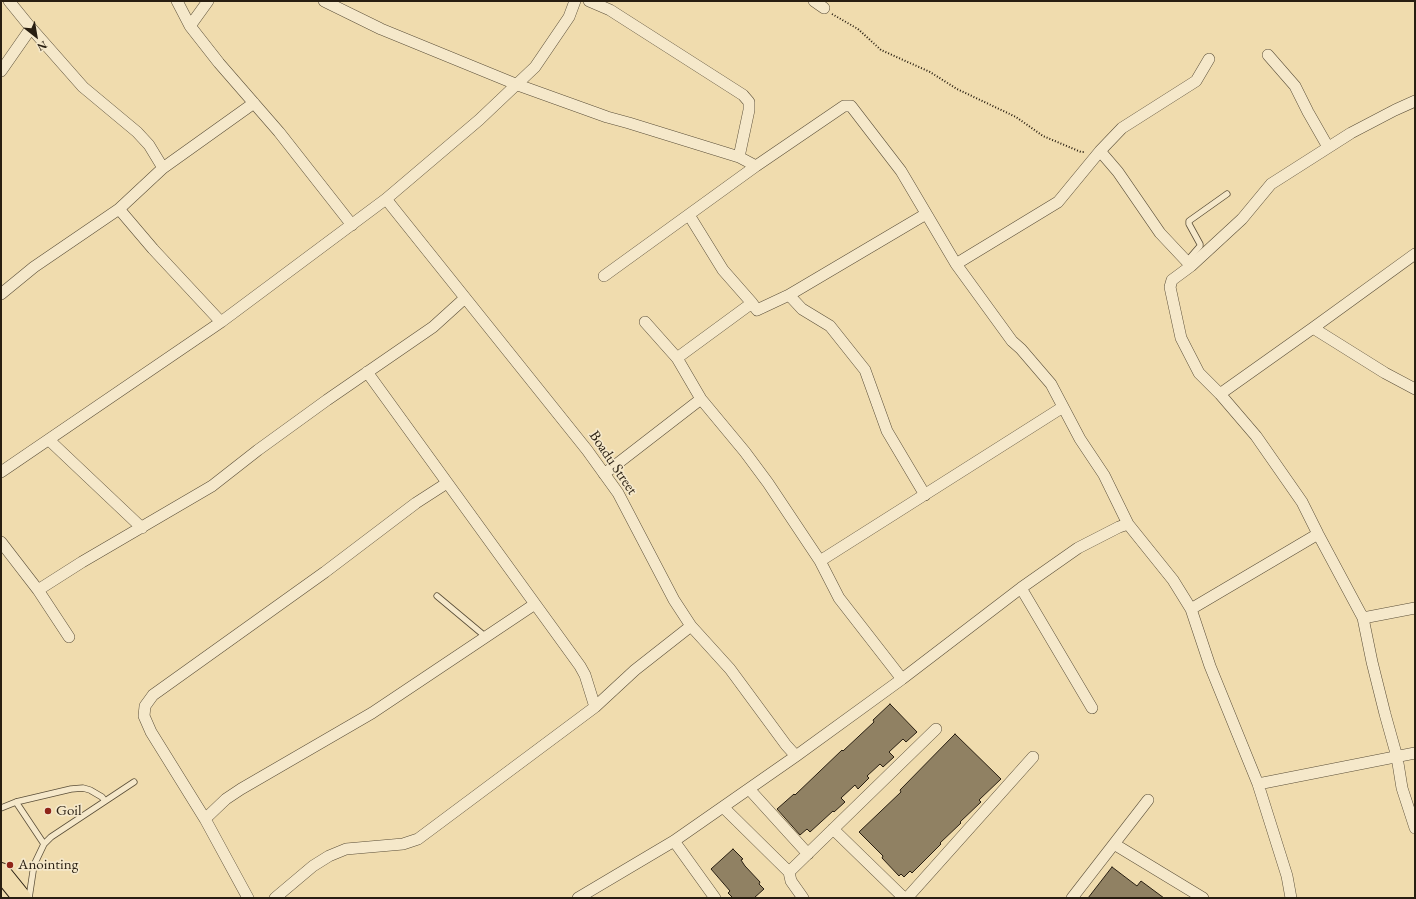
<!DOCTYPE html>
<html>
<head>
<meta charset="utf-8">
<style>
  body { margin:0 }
  #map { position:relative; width:1416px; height:899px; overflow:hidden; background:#f0dcae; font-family:"EB Garamond",serif }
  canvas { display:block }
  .frame { position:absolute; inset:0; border:2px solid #281e11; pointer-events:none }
  .north { position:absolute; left:16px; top:16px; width:40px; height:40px; -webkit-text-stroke:3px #f5e8ca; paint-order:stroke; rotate:149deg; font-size:11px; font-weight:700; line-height:16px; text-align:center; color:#281e11 }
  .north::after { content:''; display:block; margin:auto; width:14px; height:18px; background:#281e11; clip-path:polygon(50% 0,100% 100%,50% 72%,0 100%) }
</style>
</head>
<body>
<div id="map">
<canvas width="1416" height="899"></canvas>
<div class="frame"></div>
<div class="north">N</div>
</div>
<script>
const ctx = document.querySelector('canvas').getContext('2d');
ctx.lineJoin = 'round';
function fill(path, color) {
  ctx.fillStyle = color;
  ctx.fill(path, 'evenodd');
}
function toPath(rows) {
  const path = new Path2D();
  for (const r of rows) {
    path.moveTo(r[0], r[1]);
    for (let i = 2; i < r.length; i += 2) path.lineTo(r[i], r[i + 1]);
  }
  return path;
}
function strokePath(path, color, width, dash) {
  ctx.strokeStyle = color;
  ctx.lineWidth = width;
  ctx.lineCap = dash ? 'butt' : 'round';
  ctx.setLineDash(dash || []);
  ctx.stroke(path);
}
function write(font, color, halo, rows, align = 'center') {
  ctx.font = font + ' "EB Garamond",serif';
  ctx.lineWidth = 3.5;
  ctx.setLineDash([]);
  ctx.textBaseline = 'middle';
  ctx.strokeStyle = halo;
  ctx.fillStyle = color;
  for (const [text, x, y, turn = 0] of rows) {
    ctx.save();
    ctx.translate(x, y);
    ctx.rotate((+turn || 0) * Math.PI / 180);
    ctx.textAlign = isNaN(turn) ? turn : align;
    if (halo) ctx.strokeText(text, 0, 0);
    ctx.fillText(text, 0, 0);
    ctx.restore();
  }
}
const building = toPath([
  [890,704,917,732,906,742,903,739,889,752,894,757,883,767,880,764,867,776,869,778,858,789,855,785,841,798,845,802,834,812,833,811,810,832,807,829,800,835,777,809,794,794,795,795,842,750,843,751,874,722,873,720,890,704],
  [955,734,1001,779,979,800,981,802,960,822,961,823,940,843,941,844,912,873,910,871,904,877,901,874,899,876,882,858,883,856,859,832,901,792,900,790,955,734],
  [733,849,743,859,741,860,745,866,760,882,759,884,764,889,754,898,733,898,728,893,730,891,711,869,733,849],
  [1112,867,1137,886,1141,881,1164,898,1088,898,1112,867]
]);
fill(building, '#908163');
strokePath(building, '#281e11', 1);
const service = toPath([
  [1187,261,1200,246,1200,244,1189,224,1189,221,1227,194],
  [437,596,486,637],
  [16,802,44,844],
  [1,808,16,802,71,789,83,788,90,790,102,797,105,801],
  [29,898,34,865,44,844,51,837,134,782]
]);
const minor = toPath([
  [177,1,190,26],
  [208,1,190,26,219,63,279,132,352,225],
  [324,1,381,29,518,85,607,117,629,123,739,157,756,166],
  [589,1,610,10,743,95,749,102,749,110,739,157],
  [814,1,824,8],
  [1268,55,1295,86,1308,112,1328,147],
  [1,71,31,28],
  [1415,101,1395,110,1351,133,1271,184,1242,219,1191,266,1172,280,1170,287,1181,338,1199,373,1220,394,1256,436,1302,502,1318,534,1363,618,1372,662,1385,714,1397,757,1402,788,1415,828],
  [1100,151,1118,172,1160,233,1191,266],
  [163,168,254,103],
  [386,199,587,450,618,493,674,600,691,626,730,669,786,745,796,756],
  [119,209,153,249,221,322],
  [689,215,723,270,752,303],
  [956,264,1058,202,1100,151,1122,128,1196,81,1209,59],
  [604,276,756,166,844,106,851,106,901,171,956,264,1012,341,1021,349,1051,384,1080,439,1104,475,1128,524,1173,580,1191,609,1210,666,1258,784,1287,876,1291,898],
  [1,294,34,267,119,209,163,168,149,145,137,132,83,87,31,28,9,1],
  [789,295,802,309,830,326,865,370,887,431,925,495],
  [645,322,677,358,701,399,745,452,768,483,820,561,839,598,902,679],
  [1313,328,1385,373,1415,389],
  [677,358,752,303,757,310,789,295,926,214],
  [367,372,580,666,585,675,595,707],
  [1220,394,1313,328,1415,254],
  [49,440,142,528],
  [1,472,221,322,386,199,479,120,535,67,569,17,575,1],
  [604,474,701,399],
  [1,542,38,590,69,637],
  [820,561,1063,407],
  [1021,588,1092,708],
  [38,590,82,562,212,486,258,450,327,400,433,327,465,298],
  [1191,609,1318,534],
  [1363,618,1415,608],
  [1258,784,1415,753],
  [749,789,808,854],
  [723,807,789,872],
  [205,819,226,799,241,789,372,713,535,604],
  [833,829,904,898],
  [674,841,715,898],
  [1114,844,1203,898],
  [248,898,205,819,151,732,144,716,145,706,153,695,325,572,416,503,447,483],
  [275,898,313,866,329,856,346,849,403,844,418,839,595,707,635,670,691,626],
  [578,898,674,841,796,756,902,679,1021,588,1078,548,1119,527,1128,524],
  [803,898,791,881,789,872,936,729],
  [907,898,1033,757],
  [1072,898,1148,800]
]);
const trunk = toPath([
  [1,872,22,898]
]);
strokePath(service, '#5a4e38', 7);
strokePath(minor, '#5a4e38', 12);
strokePath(trunk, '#281e11', 20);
strokePath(toPath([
  [832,14,858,29,881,50,930,72,957,89,1016,117,1043,136,1081,152,1084,152]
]), '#281e11', 2, [1, 2]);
strokePath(service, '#f5e8ca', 5.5);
strokePath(minor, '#f5e8ca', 11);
strokePath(trunk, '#f0dcae', 18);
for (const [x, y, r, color] of [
  [48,811,4,"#8f2418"],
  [10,865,4,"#8f2418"]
]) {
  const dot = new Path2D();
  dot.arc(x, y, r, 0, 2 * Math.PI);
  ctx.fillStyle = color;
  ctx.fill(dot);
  strokePath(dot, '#f5e8ca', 1.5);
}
write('15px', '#281e11', '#f5e8ca', [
  ["Boadu Street",613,463,56]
]);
write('15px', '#281e11', '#f5e8ca', [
  ["Goil",56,811],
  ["Anointing",18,865]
], 'left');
</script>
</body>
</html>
